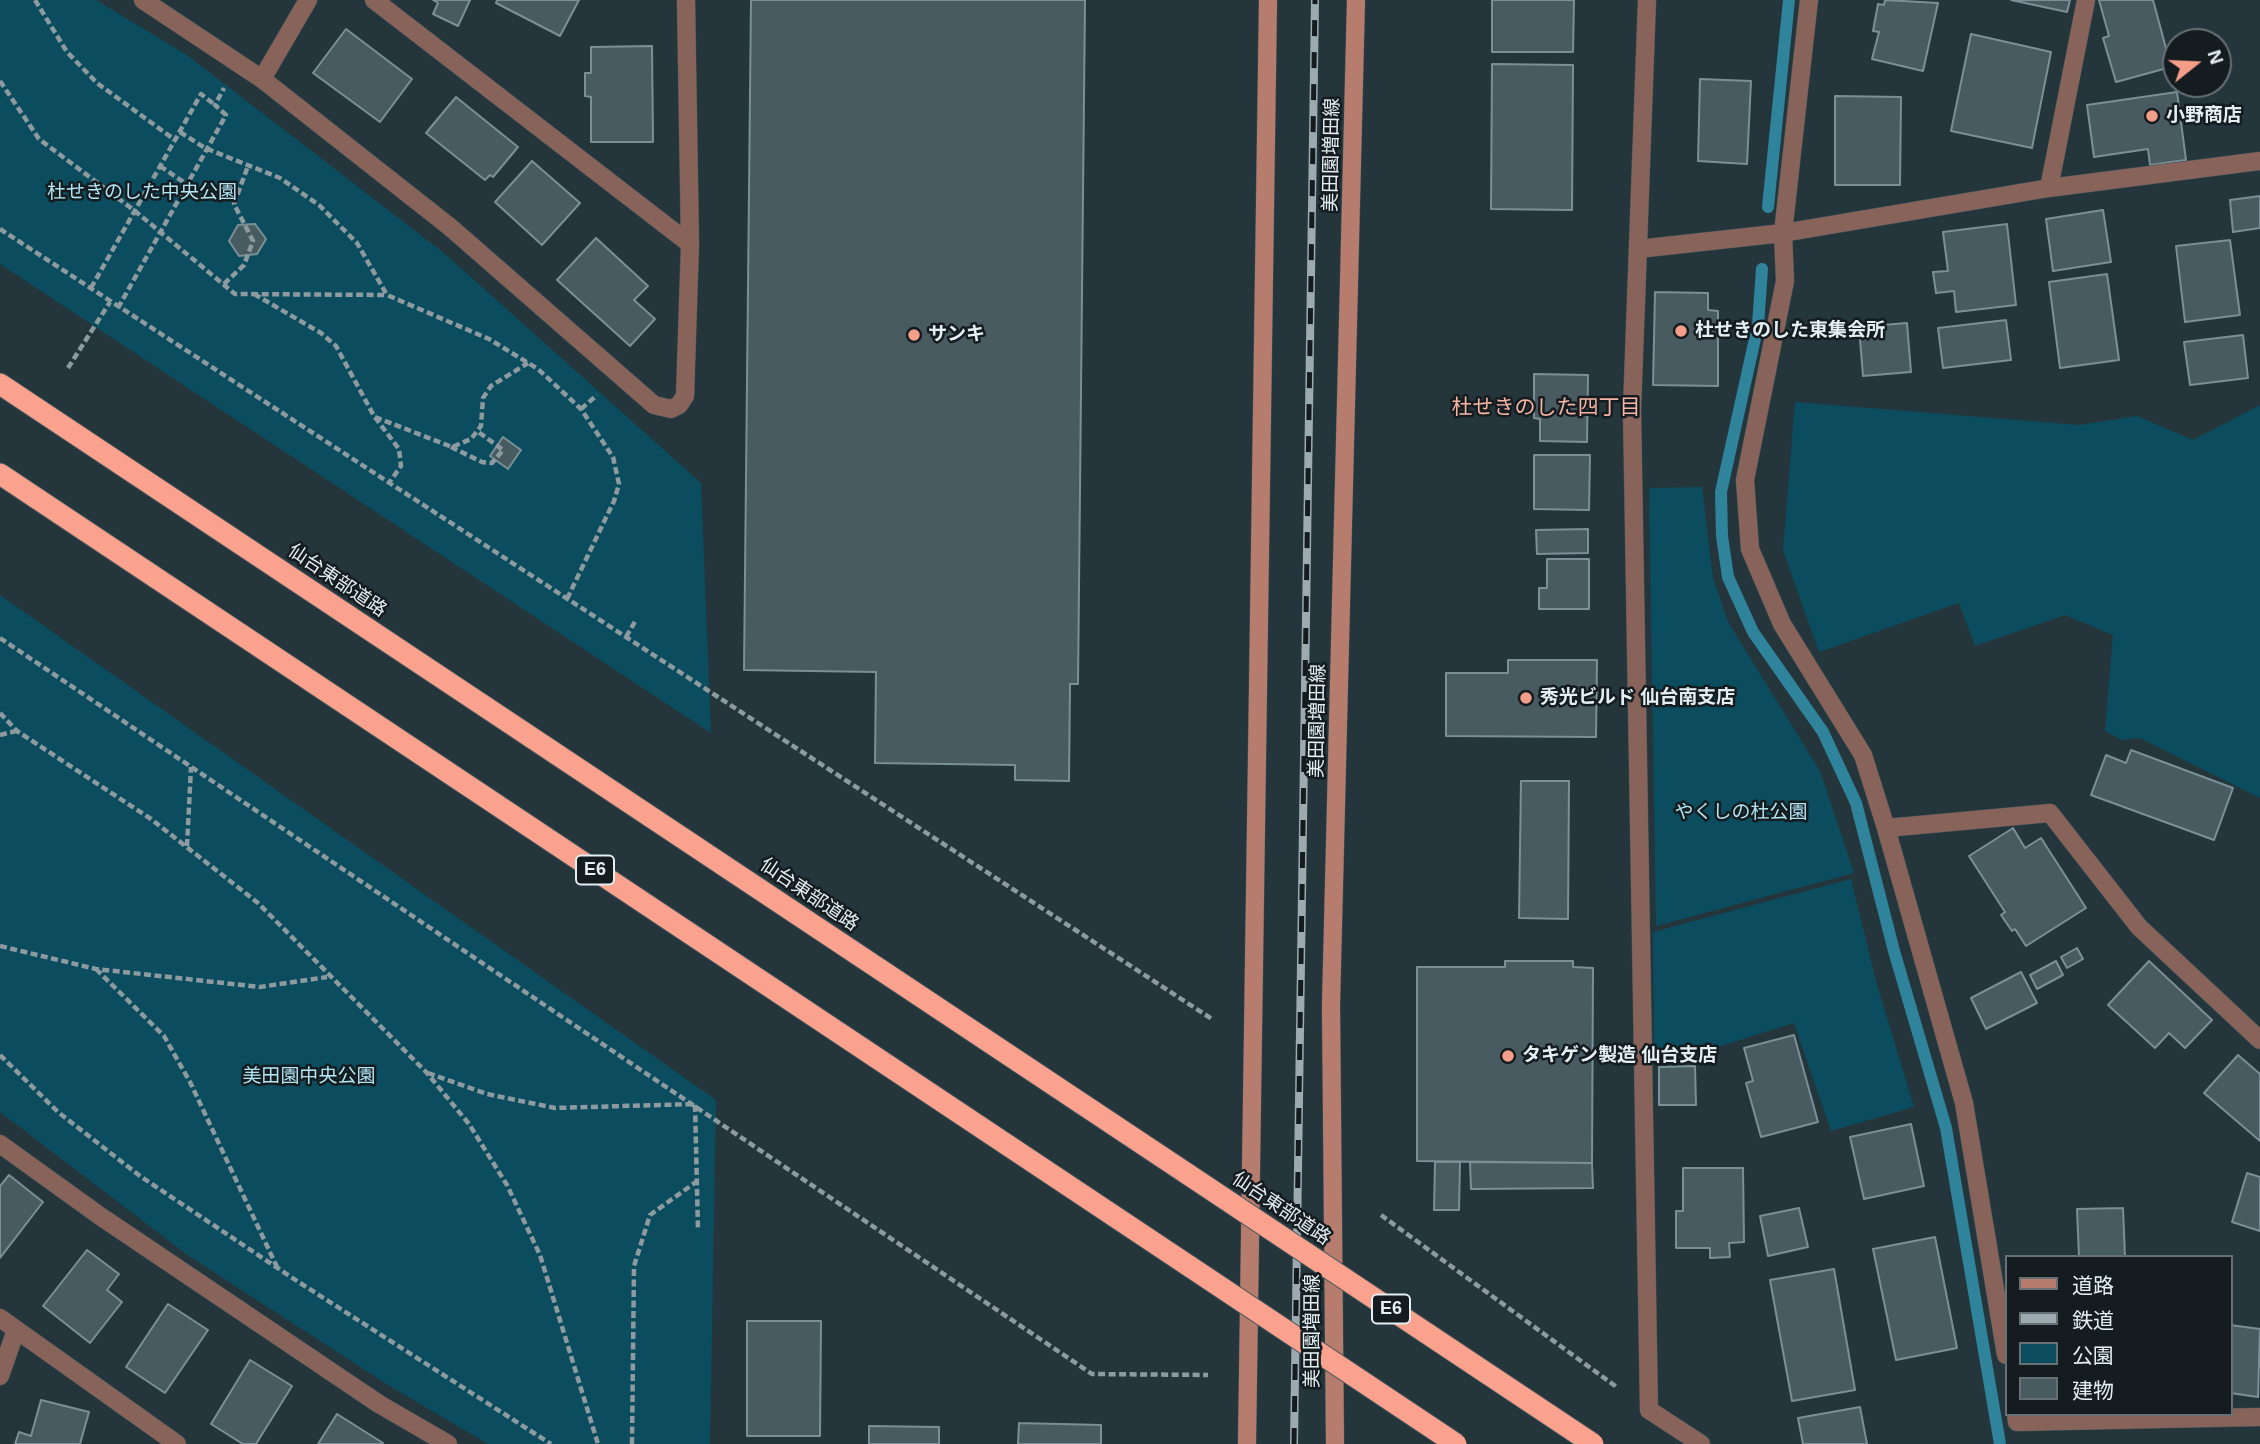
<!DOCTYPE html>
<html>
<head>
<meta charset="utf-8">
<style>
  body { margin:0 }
  #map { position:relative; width:2260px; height:1444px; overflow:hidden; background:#24363c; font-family:Arial,"Noto Sans JP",sans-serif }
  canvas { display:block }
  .legend { position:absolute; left:2005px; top:1255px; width:228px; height:161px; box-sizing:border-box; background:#141c1f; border:2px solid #677074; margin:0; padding:9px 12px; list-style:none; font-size:21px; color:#e4eff3 }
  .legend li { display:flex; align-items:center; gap:14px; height:35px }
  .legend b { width:35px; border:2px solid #677074 }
  .north { position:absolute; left:2162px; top:28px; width:70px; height:70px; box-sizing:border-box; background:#141c1f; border:2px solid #677074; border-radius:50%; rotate:72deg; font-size:19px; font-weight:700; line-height:28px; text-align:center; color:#e4eff3 }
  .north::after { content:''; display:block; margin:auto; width:24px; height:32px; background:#f49e8a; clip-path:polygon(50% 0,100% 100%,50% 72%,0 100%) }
</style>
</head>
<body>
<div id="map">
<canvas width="2260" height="1444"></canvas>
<ul class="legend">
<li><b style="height:9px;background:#b67d6f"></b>道路</li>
<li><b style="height:9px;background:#9dabb0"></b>鉄道</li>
<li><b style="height:19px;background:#0b4d5e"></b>公園</li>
<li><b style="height:19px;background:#485b61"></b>建物</li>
</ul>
<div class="north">N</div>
</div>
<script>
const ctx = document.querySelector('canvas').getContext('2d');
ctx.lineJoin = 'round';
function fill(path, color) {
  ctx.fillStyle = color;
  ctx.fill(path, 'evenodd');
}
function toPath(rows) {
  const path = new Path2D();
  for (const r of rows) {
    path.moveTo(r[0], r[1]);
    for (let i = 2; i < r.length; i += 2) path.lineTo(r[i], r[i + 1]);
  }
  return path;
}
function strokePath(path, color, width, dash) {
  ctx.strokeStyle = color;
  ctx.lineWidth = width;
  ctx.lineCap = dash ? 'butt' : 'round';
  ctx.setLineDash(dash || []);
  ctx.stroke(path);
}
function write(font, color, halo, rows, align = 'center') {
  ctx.font = font + ' Arial,"Noto Sans JP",sans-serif';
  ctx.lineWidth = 5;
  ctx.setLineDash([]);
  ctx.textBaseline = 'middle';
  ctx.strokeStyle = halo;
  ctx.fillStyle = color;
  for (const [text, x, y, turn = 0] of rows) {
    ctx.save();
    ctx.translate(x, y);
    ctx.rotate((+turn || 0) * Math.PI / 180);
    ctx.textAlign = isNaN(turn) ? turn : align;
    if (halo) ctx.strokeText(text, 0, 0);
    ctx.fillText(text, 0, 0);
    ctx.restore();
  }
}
fill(toPath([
  [0,0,96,0,187,55,444,253,701,483,711,733,0,264],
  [1795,402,2079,425,2137,416,2193,440,2260,405,2260,798,2140,738,2122,740,2105,731,2113,635,2065,615,1975,646,1959,603,1819,652,1783,550],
  [1702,487,1713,578,1728,622,1820,771,1854,873,1656,926,1649,488],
  [0,595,716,1100,710,1444,488,1444,388,1385,186,1254,0,1112],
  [1851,879,1876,981,1914,1107,1831,1131,1794,1023,1695,1054,1654,1055,1653,932]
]), '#0b4d5e');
strokePath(toPath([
  [1768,207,1789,0],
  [1762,269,1758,325,1721,492,1722,536,1728,577,1753,632,1823,732,1856,803,1894,951,1946,1128,2000,1444]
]), '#2f849c', 12);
const building = toPath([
  [433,0,470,0,458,26,433,14,438,3,433,0],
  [497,0,579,0,560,36,496,3,497,0],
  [751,0,1085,0,1078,684,1070,684,1069,781,1015,780,1015,765,875,763,876,672,744,670,751,0],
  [1492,0,1574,0,1573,52,1492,52,1492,0],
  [1885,0,1938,3,1923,71,1872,59,1879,32,1873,31,1878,4,1884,5,1885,0],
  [2011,0,2070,0,2067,12,2011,0],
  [2099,0,2153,0,2171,67,2116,82,2103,38,2109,36,2099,0],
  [346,29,412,79,380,122,313,73,346,29],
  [1971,34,2051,52,2032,148,1951,131,1971,34],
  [652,46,653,142,591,142,591,97,585,96,585,73,591,73,591,47,652,46],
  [1492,64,1573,65,1572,210,1491,209,1492,64],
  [1700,79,1751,81,1747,164,1698,161,1700,79],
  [2177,92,2186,160,2150,165,2148,149,2094,157,2087,105,2177,92],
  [1835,96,1901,97,1900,185,1835,185,1835,96],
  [456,97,518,147,493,177,490,175,485,180,426,133,456,97],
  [532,161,580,203,542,245,495,202,532,161],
  [2260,196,2260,228,2233,232,2230,200,2260,196],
  [2103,210,2111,262,2053,271,2046,219,2103,210],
  [255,224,266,239,257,254,239,256,229,241,238,225,255,224],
  [2007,224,2016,305,1956,312,1954,291,1936,293,1933,272,1948,271,1943,232,2007,224],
  [596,238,648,286,634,300,655,319,630,346,557,280,596,238],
  [2230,240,2240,315,2185,322,2176,246,2230,240],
  [2107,274,2119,360,2060,368,2049,282,2107,274],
  [1655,292,1708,293,1708,310,1718,311,1718,386,1653,385,1655,292],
  [2006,320,2011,360,1943,368,1938,328,2006,320],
  [1907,323,1911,372,1863,376,1859,327,1907,323],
  [2243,335,2248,378,2190,385,2184,342,2243,335],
  [1534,374,1588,375,1587,442,1540,441,1540,419,1534,418,1534,374],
  [503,437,521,450,508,469,490,456,503,437],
  [1534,455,1590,455,1589,510,1534,509,1534,455],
  [1588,529,1588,553,1537,554,1536,530,1588,529],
  [1547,559,1589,559,1589,609,1539,609,1539,588,1547,588,1547,559],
  [1508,660,1597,660,1596,737,1446,736,1446,673,1508,673,1508,660],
  [2131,750,2233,788,2214,840,2091,795,2106,755,2126,763,2131,750],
  [1521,781,1569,781,1568,919,1519,918,1521,781],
  [2013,828,2025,848,2041,838,2086,908,2026,946,2015,929,2012,931,2001,915,2005,912,1969,856,2013,828],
  [2077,948,2083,959,2067,968,2061,957,2077,948],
  [1505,961,1573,961,1573,967,1593,968,1592,1163,1417,1161,1417,967,1505,967,1505,961],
  [2056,961,2063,975,2037,989,2030,975,2056,961],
  [2149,961,2212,1020,2185,1048,2169,1033,2155,1048,2108,1005,2149,961],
  [2021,972,2037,1003,1986,1029,1971,998,2021,972],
  [1794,1035,1818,1122,1761,1137,1746,1083,1753,1081,1744,1048,1794,1035],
  [2238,1055,2260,1074,2260,1141,2204,1093,2238,1055],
  [1695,1066,1696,1105,1659,1105,1659,1067,1695,1066],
  [1911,1124,1924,1186,1864,1199,1850,1137,1911,1124],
  [1435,1162,1460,1162,1459,1210,1434,1210,1435,1162],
  [1470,1162,1592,1163,1593,1188,1471,1189,1470,1162],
  [1683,1168,1743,1168,1744,1242,1729,1243,1730,1257,1710,1258,1710,1248,1676,1248,1676,1211,1683,1211,1683,1168],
  [2247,1173,2260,1177,2260,1231,2232,1222,2247,1173],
  [9,1175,43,1202,0,1258,0,1186,9,1175],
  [1799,1208,1808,1247,1768,1256,1760,1216,1799,1208],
  [2123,1208,2125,1257,2079,1257,2077,1209,2123,1208],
  [1935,1237,1957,1348,1896,1360,1873,1249,1935,1237],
  [87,1250,119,1274,107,1290,122,1302,90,1343,43,1306,87,1250],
  [1834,1269,1855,1390,1792,1401,1770,1280,1834,1269],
  [168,1304,208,1330,165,1393,126,1367,168,1304],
  [747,1321,821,1321,820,1436,747,1436,747,1321],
  [2230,1325,2260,1329,2258,1397,2230,1393,2230,1325],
  [250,1360,292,1386,256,1444,243,1444,211,1424,250,1360],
  [41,1400,89,1412,80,1444,15,1444,19,1432,31,1436,41,1400],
  [1860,1407,1867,1444,1803,1444,1798,1418,1860,1407],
  [337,1414,383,1443,382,1444,318,1444,337,1414],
  [1019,1423,1101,1425,1101,1444,1018,1444,1019,1423],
  [869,1426,939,1427,939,1444,869,1444,869,1426]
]);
fill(building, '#485b61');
strokePath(building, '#7b9096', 2);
const street = toPath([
  [143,0,262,79,450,227,654,405,671,409,679,405,685,396,690,244,686,0],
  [374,0,690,244],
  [1647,0,1632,410,1649,1410,1701,1444],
  [1809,0,1783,233,1785,281,1745,480,1750,549,1782,624,1863,755,1886,828,1964,1103,2006,1355],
  [262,79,308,0],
  [2049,188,2086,0],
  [1638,249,1783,233,2049,188,2260,161],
  [1886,828,2050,813,2139,927,2260,1040],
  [0,1144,100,1216,379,1404,448,1444],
  [0,1318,177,1444],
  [0,1376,16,1330],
  [2016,1414,2017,1422,2260,1417]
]);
const secondary = toPath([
  [1247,1444,1268,0],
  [1335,1444,1331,1005,1356,0]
]);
const highway = toPath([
  [0,384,1189,1175],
  [0,474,1189,1266]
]);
strokePath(street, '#435459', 19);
strokePath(secondary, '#435459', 19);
strokePath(highway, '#435459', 23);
strokePath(toPath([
  [35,0,67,52,97,83,175,140],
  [0,81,39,139,135,211,235,294,386,295],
  [180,132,205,148,280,178,319,205,357,243,387,295,489,339,538,369,581,409,613,457,619,484,614,501,567,599],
  [160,166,185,183],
  [0,229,1212,1019],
  [224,284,244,265,253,241,234,204,248,166],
  [91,288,201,94,215,105],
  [254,294,321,333,336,346,374,416,399,449,401,466,389,483],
  [118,308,226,115,215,105,224,88],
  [68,368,110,302],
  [581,409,597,395],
  [375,417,452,447,471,439,481,426,483,398,491,386,528,363],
  [451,447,482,462,492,463,503,450,477,431],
  [626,637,636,620],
  [0,638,1092,1374,1208,1375],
  [0,713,17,731,151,819,258,903,427,1073,469,1124,507,1185,540,1255,598,1444],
  [0,735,16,731],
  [187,846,191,767],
  [0,946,96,969,260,987,327,977],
  [96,969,164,1036,190,1082,277,1267],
  [0,1055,58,1112,140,1176,294,1279,551,1444],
  [428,1073,487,1094,555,1108,695,1104,698,1230],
  [1381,1215,1618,1388],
  [632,1444,634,1266,650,1215,696,1182]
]), '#8d9ba0', 4.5, [7, 3.5]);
strokePath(street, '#87635a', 18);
strokePath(secondary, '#b67d6f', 18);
strokePath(highway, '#faa28d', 21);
const rail = toPath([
  [1294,1444,1315,0]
]);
strokePath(rail, '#9dabb0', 8);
strokePath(rail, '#141c1f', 5, [16]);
const highwayBridge = toPath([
  [1189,1175,1593,1444],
  [1189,1266,1456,1444]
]);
strokePath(highwayBridge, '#435459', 23, []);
strokePath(highwayBridge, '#faa28d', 21);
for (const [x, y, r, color] of [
  [2152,116,7,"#f49e8a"],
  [1681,331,7,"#f49e8a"],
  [914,335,7,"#f49e8a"],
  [1526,698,7,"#f49e8a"],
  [1508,1056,7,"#f49e8a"]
]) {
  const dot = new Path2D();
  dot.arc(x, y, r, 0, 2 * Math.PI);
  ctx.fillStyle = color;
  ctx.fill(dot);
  strokePath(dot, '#141c1f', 2.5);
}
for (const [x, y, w] of [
  [595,870,38],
  [1391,1309,38]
]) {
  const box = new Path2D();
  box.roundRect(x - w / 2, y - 14.5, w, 29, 5);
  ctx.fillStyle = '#141c1f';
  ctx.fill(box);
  strokePath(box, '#e4eff3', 2);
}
write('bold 18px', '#e4eff3', null, [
  ["E6",595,870],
  ["E6",1391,1309]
]);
write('bold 19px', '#e4eff3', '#141c1f', [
  ["小野商店",2166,116],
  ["杜せきのした東集会所",1695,331],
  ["サンキ",928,335],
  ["秀光ビルド 仙台南支店",1540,698],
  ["タキゲン製造 仙台支店",1522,1056]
], 'left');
write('19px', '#e4eff3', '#141c1f', [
  ["美田園増田線",1332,155,-89],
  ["仙台東部道路",337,581,34],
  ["美田園増田線",1318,721,-89],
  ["仙台東部道路",809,895,34],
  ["仙台東部道路",1281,1209,34],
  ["美田園増田線",1313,1331,-90]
]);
write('19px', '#b2e4f4', '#141c1f', [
  ["杜せきのした中央公園",142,193],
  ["やくしの杜公園",1741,813],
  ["美田園中央公園",309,1077]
]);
write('21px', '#f6b4a5', '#141c1f', [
  ["杜せきのした四丁目",1546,408]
]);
</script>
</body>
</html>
